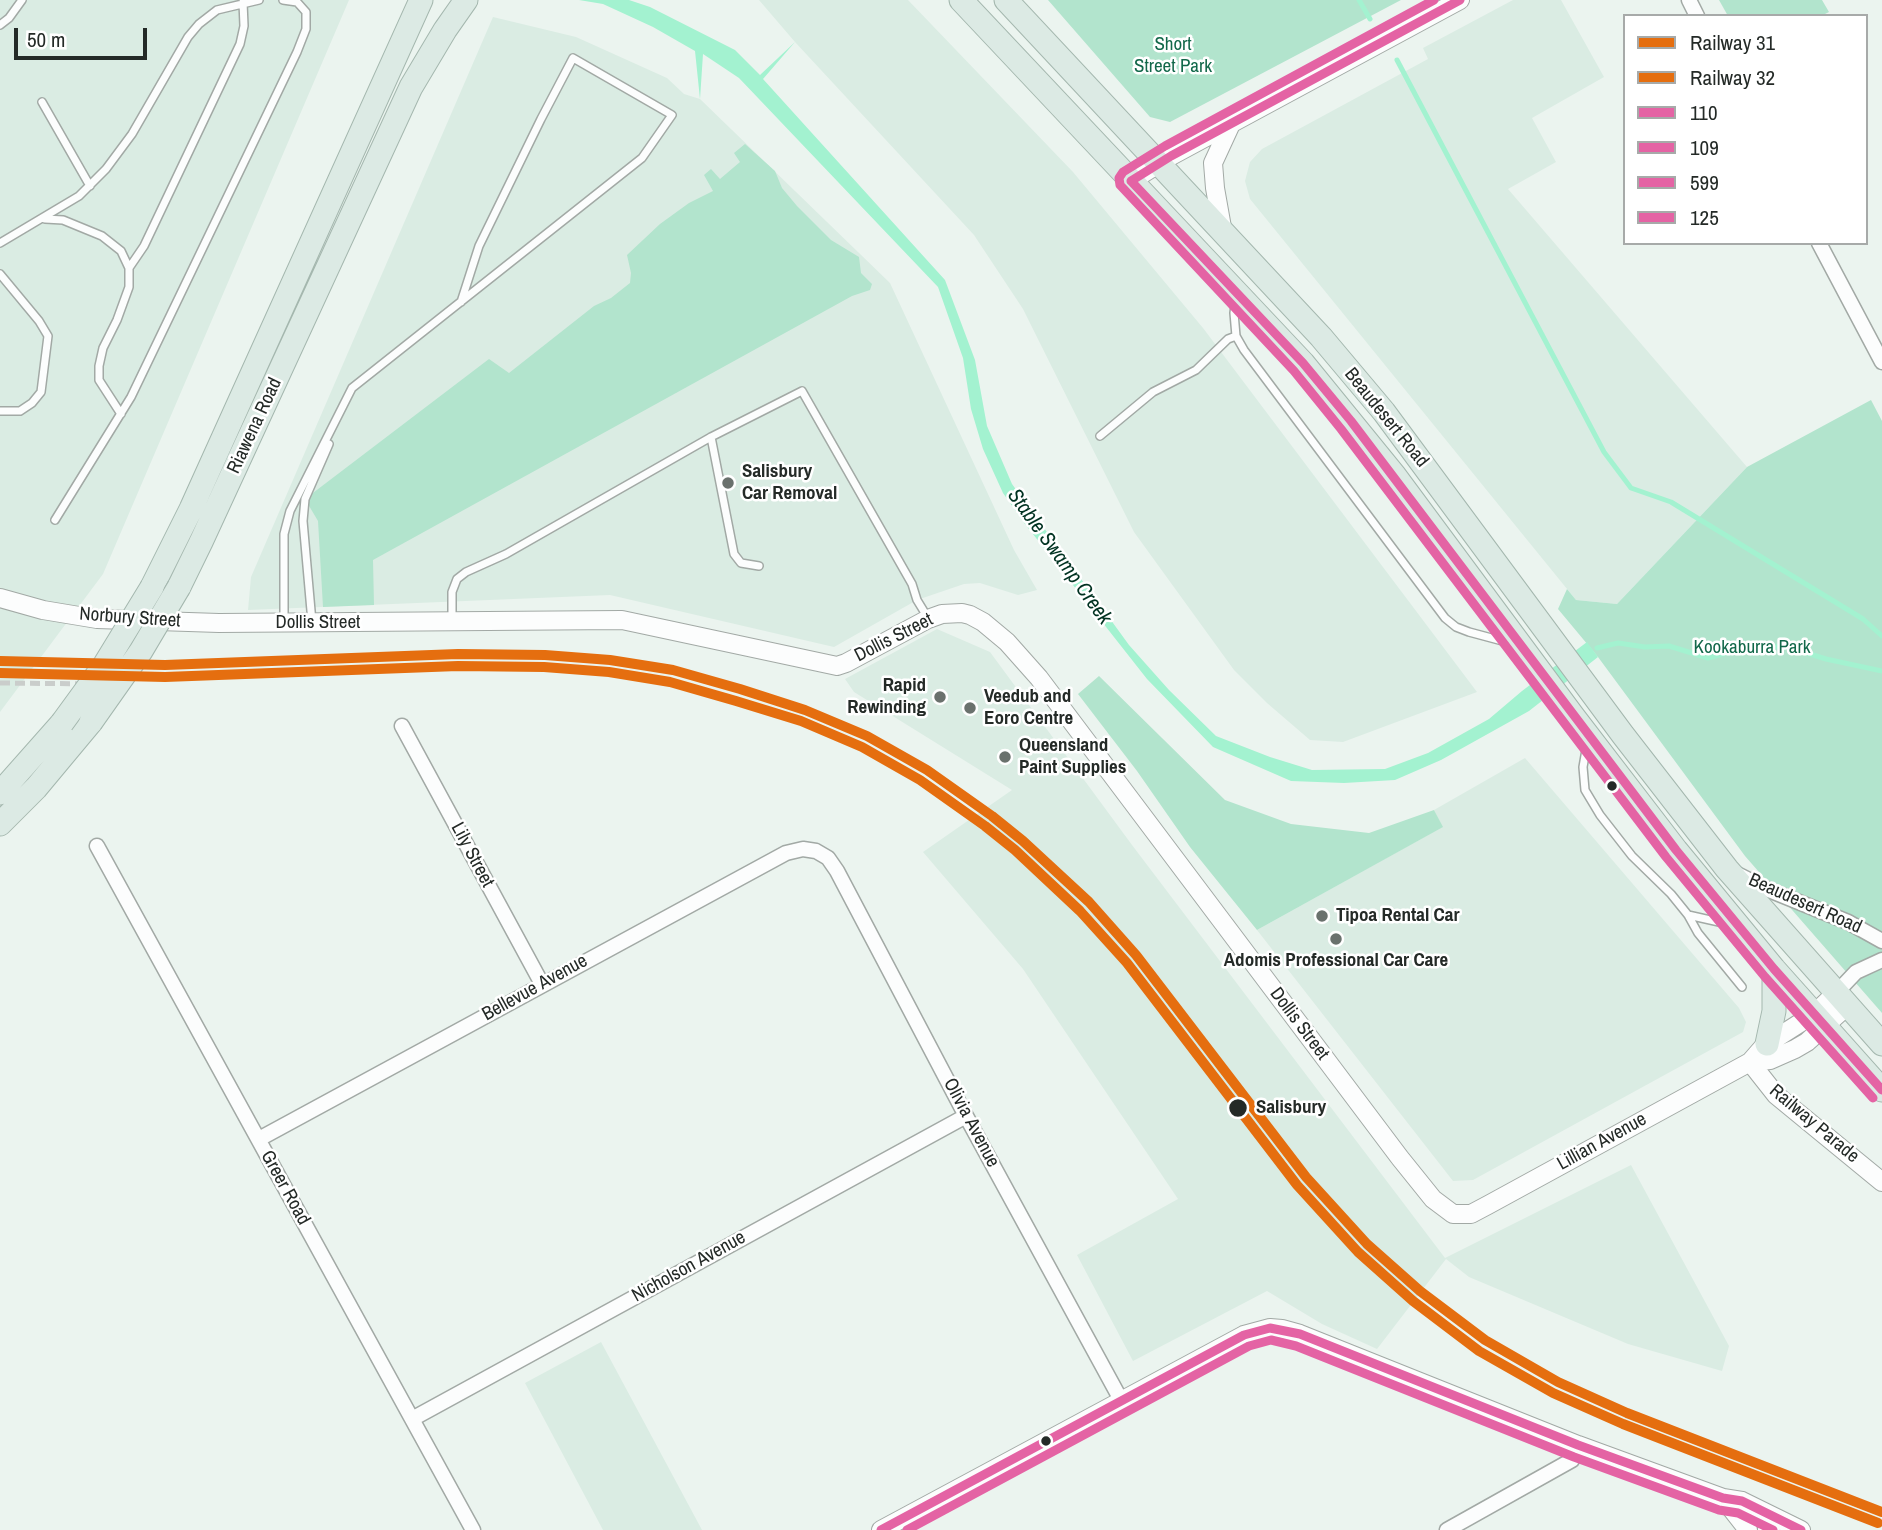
<!DOCTYPE html>
<html>
<head>
<meta charset="utf-8">
<style>
  body { margin:0 }
  #map { position:relative; width:1882px; height:1530px; overflow:hidden; background:#ebf4ef; font-family:"Archivo Narrow",sans-serif }
  canvas { display:block }
  .legend { position:absolute; left:1623px; top:14px; width:245px; height:231px; box-sizing:border-box; background:#fff; border:2px solid #a7aaa9; margin:0; padding:9px 12px; list-style:none; font-size:21px; color:#242a27 }
  .legend li { display:flex; align-items:center; gap:14px; height:35px }
  .legend b { width:35px; border:2px solid #a7aaa9 }
  .scale { position:absolute; left:14px; top:28px; width:133px; height:32px; box-sizing:border-box; border:4px solid #242a27; border-top:0; padding-left:9px; font-size:21px; line-height:24px; white-space:nowrap; color:#242a27; -webkit-text-stroke:5px #fff; paint-order:stroke }
</style>
</head>
<body>
<div id="map">
<canvas width="1882" height="1530"></canvas>
<ul class="legend">
<li><b style="height:9px;background:#e56e0f"></b>Railway 31</li>
<li><b style="height:9px;background:#e56e0f"></b>Railway 32</li>
<li><b style="height:9px;background:#e463a4"></b>110</li>
<li><b style="height:9px;background:#e463a4"></b>109</li>
<li><b style="height:9px;background:#e463a4"></b>599</li>
<li><b style="height:9px;background:#e463a4"></b>125</li>
</ul>
<div class="scale">50 m</div>
</div>
<script>
const ctx = document.querySelector('canvas').getContext('2d');
ctx.lineJoin = 'round';
function fill(path, color) {
  ctx.fillStyle = color;
  ctx.fill(path, 'evenodd');
}
function toPath(rows) {
  const path = new Path2D();
  for (const r of rows) {
    path.moveTo(r[0], r[1]);
    for (let i = 2; i < r.length; i += 2) path.lineTo(r[i], r[i + 1]);
  }
  return path;
}
function strokePath(path, color, width, dash) {
  ctx.strokeStyle = color;
  ctx.lineWidth = width;
  ctx.lineCap = dash ? 'butt' : 'round';
  ctx.setLineDash(dash || []);
  ctx.stroke(path);
}
function write(font, color, halo, rows, align = 'center') {
  ctx.font = font + ' "Archivo Narrow",sans-serif';
  ctx.lineWidth = 5;
  ctx.setLineDash([]);
  ctx.textBaseline = 'middle';
  ctx.strokeStyle = halo;
  ctx.fillStyle = color;
  for (const [text, x, y, turn = 0] of rows) {
    ctx.save();
    ctx.translate(x, y);
    ctx.rotate((+turn || 0) * Math.PI / 180);
    ctx.textAlign = isNaN(turn) ? turn : align;
    if (halo) ctx.strokeText(text, 0, 0);
    ctx.fillText(text, 0, 0);
    ctx.restore();
  }
}
fill(toPath([
  [0,0,349,0,103,574,0,712],
  [759,0,908,0,1073,172,1203,328,1477,692,1343,742,1310,740,1267,703,1234,670,1134,532,1023,309,974,235,795,42],
  [1513,0,1561,0,1604,77,1532,118,1556,162,1508,189,1747,467,1617,604,1576,600,1250,199,1245,181,1250,162,1262,149,1428,59,1423,48],
  [493,17,576,37,667,78,684,94,700,99,890,283,1014,550,1037,590,1018,595,980,583,964,584,917,600,834,647,610,595,248,610,251,577],
  [937,629,990,652,1132,845,1445,1258,1631,1165,1729,1346,1722,1371,1628,1344,1469,1277,1446,1259,1377,1349,1322,1324,1267,1291,1133,1361,1077,1255,1178,1199,1023,969,923,852,1012,790,854,692,845,679],
  [1525,758,1739,1008,1746,1022,1743,1032,1473,1180,1453,1181,1257,930,1442,827,1434,810],
  [601,1342,702,1530,603,1530,525,1383]
]), '#daece3');
fill(toPath([
  [1048,0,1401,0,1170,122,1150,117],
  [1719,0,1822,0,1829,12,1821,16,1728,16],
  [745,144,775,171,782,188,797,206,831,240,859,257,861,273,872,284,870,290,852,296,373,560,374,605,323,607,318,521,305,499,489,359,509,373,594,306,611,298,630,283,631,273,627,255,660,224,689,203,713,191,704,175,711,169,720,179,740,162,734,153],
  [1871,400,1882,421,1882,1013,1745,856,1598,657,1558,609,1567,589,1576,600,1617,604,1747,467],
  [1099,676,1225,800,1291,824,1369,833,1434,810,1443,827,1257,930,1190,847,1137,771,1078,694]
]), '#b2e4cd');
fill(toPath([
  [579,0,629,0,650,7,735,50,760,75,795,42,763,79,945,280,975,360,987,426,1012,484,1129,645,1169,690,1216,736,1270,757,1312,770,1385,769,1428,753,1489,719,1522,691,1587,642,1598,657,1529,711,1441,760,1395,780,1344,783,1291,781,1213,747,1147,679,1025,524,1003,493,983,449,971,409,963,358,938,287,739,78,703,54,700,99,695,51,653,27,603,4]
]), '#a3f2d0');
strokePath(toPath([
  [1359,0,1370,19],
  [1397,60,1604,452,1631,488,1671,502,1863,619,1882,636],
  [1597,648,1618,643,1645,647,1669,646,1708,658,1752,646,1787,647,1826,659,1882,671]
]), '#a3f2d0', 5);
const service = toPath([
  [0,25,9,18,22,0],
  [42,102,90,186],
  [45,219,63,220,102,236,121,251,129,268,129,287,117,320,103,348,99,366,99,380,121,414],
  [0,243,79,196,106,169,132,134,188,37,199,24,217,10,259,0],
  [129,268,144,246,240,44,244,26,243,2],
  [0,274,39,321,48,336,41,392,32,403,20,411,0,411],
  [1236,298,1234,313,1236,336,1244,350,1445,618,1456,627,1469,632,1510,643],
  [1100,436,1153,392,1196,370,1228,339,1236,336],
  [711,437,734,554,741,563,759,566],
  [55,520,131,397,297,52,306,29,306,12,297,2,283,0],
  [284,620,284,534,290,511,352,388,642,158,672,115,573,58,541,119,479,246,461,302],
  [452,620,452,592,457,579,466,572,506,554,711,437,802,391,912,584,917,600,928,618],
  [312,622,303,521,305,499,329,444],
  [1587,744,1583,767,1585,790,1600,815,1632,856,1671,894,1688,915,1728,924],
  [1688,915,1698,933,1742,987]
]);
const minor = toPath([
  [1689,0,1697,16],
  [1819,243,1882,362],
  [402,726,542,984],
  [97,846,473,1530],
  [1737,874,1769,890,1848,922,1882,941],
  [1837,992,1856,972,1882,960],
  [259,1139,786,853,803,849,816,851,828,858,837,871,966,1116,1121,1400],
  [412,1419,966,1116],
  [1447,1530,1572,1460,1578,1445],
  [1765,1530,1781,1521]
]);
const tertiary = toPath([
  [1131,181,1171,156,1460,0],
  [1223,233,1215,188,1213,163,1231,124],
  [0,598,43,610,97,619,219,623,622,620,837,666,846,663,928,619,942,614,962,613,970,615,983,622,1007,642,1039,678,1400,1158,1433,1199,1453,1214,1471,1214,1488,1205,1750,1062,1764,1046,1814,1014,1837,992],
  [1750,1062,1776,1095,1882,1182],
  [1750,1062,1770,1060,1795,1049,1807,1042,1848,1005],
  [1723,1498,1748,1530],
  [881,1530,1244,1335,1270,1328,1282,1329,1300,1334,1578,1445,1723,1498,1742,1501,1801,1530]
]);
const trunk = toPath([
  [961,0,1303,363,1395,476,1573,716,1676,850,1774,969,1882,1090],
  [1006,0,1321,337,1384,412,1623,735,1727,869,1882,1044],
  [152,587,191,509,421,0],
  [179,587,201,542,411,87,445,30,466,0],
  [0,793,62,723],
  [0,824,36,788,91,722],
  [1767,1044,1774,1011,1774,969]
]);
strokePath(service, '#a2a9a5', 10);
strokePath(minor, '#a2a9a5', 17);
strokePath(tertiary, '#a2a9a5', 20);
strokePath(trunk, '#a4b7ae', 25);
strokePath(service, '#fcfdfd', 7);
strokePath(minor, '#fcfdfd', 14);
strokePath(tertiary, '#fcfdfd', 18);
strokePath(trunk, '#dceae4', 23);
strokePath(toPath([
  [0,683,104,684]
]), '#cacdcb', 5, [10, 5]);
const trunkBridge = toPath([
  [91,722,141,651,179,587],
  [62,723,105,664,152,587]
]);
strokePath(trunkBridge, '#a4b7ae', 25, []);
strokePath(trunkBridge, '#dceae4', 23);
strokePath(toPath([
  [1131,181,1303,363,1351,421,1676,850,1774,969,1882,1090],
  [1131,181,1171,156,1460,0]
]), '#e463a4', 9);
strokePath(toPath([
  [1434,0,1165,146,1123,172,1119,178,1120,185,1294,371,1341,429,1666,857,1765,977,1873,1098]
]), '#e463a4', 9);
strokePath(toPath([
  [881,1530,1244,1335,1270,1328,1300,1334,1578,1445,1723,1498,1742,1501,1801,1530]
]), '#e463a4', 9);
strokePath(toPath([
  [907,1530,1249,1346,1271,1340,1296,1346,1574,1457,1719,1510,1738,1513,1773,1530]
]), '#e463a4', 9);
strokePath(toPath([
  [0,661,165,665,458,654,545,655,610,660,673,670,740,689,805,710,867,736,927,770,992,816,1023,841,1089,902,1136,955,1306,1177,1367,1244,1420,1291,1485,1340,1558,1382,1627,1413,1882,1512]
]), '#e56e0f', 10);
strokePath(toPath([
  [0,673,165,677,458,666,544,667,609,672,670,682,736,701,801,721,862,747,920,780,985,826,1015,850,1080,911,1127,963,1297,1185,1358,1252,1413,1301,1479,1351,1553,1393,1623,1424,1878,1523]
]), '#e56e0f', 10);
for (const [x, y, r, color] of [
  [728,483,7,"#6a716d"],
  [940,697,7,"#6a716d"],
  [970,708,7,"#6a716d"],
  [1005,757,7,"#6a716d"],
  [1612,786,6,"#242a27"],
  [1322,916,7,"#6a716d"],
  [1336,939,7,"#6a716d"],
  [1238,1108,10,"#242a27"],
  [1046,1441,6,"#242a27"]
]) {
  const dot = new Path2D();
  dot.arc(x, y, r, 0, 2 * Math.PI);
  ctx.fillStyle = color;
  ctx.fill(dot);
  strokePath(dot, '#fff', 2.5);
}
write('19px', '#12684a', '#fff', [
  ["Short",1173,45],
  ["Street Park",1173,67],
  ["Kookaburra Park",1752,648]
]);
write('19px', '#242a27', '#fff', [
  ["Beaudesert Road",1386,418,51],
  ["Riawena Road",255,426,-65],
  ["Norbury Street",130,618,4],
  ["Dollis Street",318,623],
  ["Dollis Street",894,638,-27],
  ["Lily Street",472,855,62],
  ["Beaudesert Road",1805,904,24],
  ["Bellevue Avenue",535,988,-29],
  ["Dollis Street",1299,1024,53],
  ["Olivia Avenue",971,1123,62],
  ["Railway Parade",1814,1124,40],
  ["Lillian Avenue",1602,1142,-29],
  ["Greer Road",285,1188,61],
  ["Nicholson Avenue",689,1267,-29]
]);
write('bold 19px', '#242a27', '#fff', [
  ["Salisbury",742,472],
  ["Car Removal",742,494],
  ["Rapid",926,686,"right"],
  ["Rewinding",926,708,"right"],
  ["Veedub and",984,697],
  ["Eoro Centre",984,719],
  ["Queensland",1019,746],
  ["Paint Supplies",1019,768],
  ["Tipoa Rental Car",1336,916],
  ["Adomis Professional Car Care",1336,961,"center"]
], 'left');
write('bold 19px', '#242a27', '#fff', [
  ["Salisbury",1256,1108]
], 'left');
write('italic 21px', '#003221', '#fff', [
  ["Stable Swamp Creek",1059,557,54]
]);
</script>
</body>
</html>
